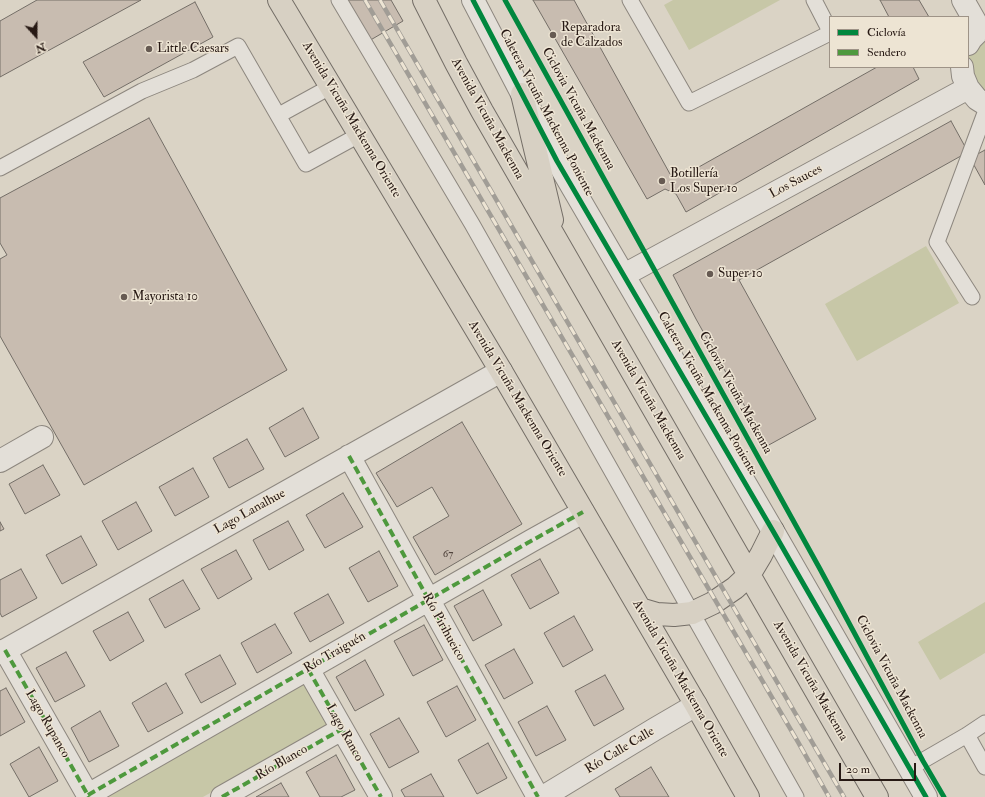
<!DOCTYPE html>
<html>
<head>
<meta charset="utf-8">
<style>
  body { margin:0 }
  #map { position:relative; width:985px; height:797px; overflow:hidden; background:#dad3c5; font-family:"IM FELL Double Pica",serif }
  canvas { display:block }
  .legend { position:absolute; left:829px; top:16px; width:140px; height:52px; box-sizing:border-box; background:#ede4d3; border:1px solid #9e9387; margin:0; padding:5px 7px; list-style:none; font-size:12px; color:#271914 }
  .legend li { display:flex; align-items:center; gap:8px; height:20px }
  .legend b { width:20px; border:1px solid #9e9387 }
  .north { position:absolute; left:16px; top:16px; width:40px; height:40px; -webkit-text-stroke:3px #ede4d3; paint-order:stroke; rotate:159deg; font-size:11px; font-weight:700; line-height:16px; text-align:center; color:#271914 }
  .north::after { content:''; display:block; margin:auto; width:14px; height:18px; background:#271914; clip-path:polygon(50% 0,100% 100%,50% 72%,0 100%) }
  .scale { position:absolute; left:839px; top:763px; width:77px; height:18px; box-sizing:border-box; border:2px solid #271914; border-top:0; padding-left:5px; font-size:12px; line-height:14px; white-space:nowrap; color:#271914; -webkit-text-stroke:3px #ede4d3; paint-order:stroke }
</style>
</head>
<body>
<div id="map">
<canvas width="985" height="797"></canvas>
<ul class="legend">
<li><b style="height:5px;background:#00873e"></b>Ciclovía</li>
<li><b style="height:5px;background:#4e993d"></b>Sendero</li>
</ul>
<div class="north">N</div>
<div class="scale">20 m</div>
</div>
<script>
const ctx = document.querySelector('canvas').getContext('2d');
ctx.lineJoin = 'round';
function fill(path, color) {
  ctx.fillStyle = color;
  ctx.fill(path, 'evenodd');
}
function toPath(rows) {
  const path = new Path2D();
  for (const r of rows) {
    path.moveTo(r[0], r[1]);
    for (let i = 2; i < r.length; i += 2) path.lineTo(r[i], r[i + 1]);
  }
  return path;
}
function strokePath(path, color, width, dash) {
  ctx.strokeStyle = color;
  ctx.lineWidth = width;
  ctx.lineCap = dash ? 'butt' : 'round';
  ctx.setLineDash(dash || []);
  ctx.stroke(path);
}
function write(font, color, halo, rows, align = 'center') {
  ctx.font = font + ' "IM FELL Double Pica",serif';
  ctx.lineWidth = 3;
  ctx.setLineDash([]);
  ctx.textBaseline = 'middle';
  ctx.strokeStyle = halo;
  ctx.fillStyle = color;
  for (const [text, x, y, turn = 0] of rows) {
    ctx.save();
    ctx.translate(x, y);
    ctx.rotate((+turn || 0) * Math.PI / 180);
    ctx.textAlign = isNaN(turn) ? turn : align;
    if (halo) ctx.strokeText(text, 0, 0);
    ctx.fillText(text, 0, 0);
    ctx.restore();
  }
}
fill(toPath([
  [673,0,780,0,689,50,664,5],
  [985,34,985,97,968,67,968,61,970,52],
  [926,246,959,303,857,361,825,304],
  [985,602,985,653,940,680,918,642],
  [302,676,329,725,203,797,98,797]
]), '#c7c7a7');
const building = toPath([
  [37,0,141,0,0,77,0,21,37,0],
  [336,0,391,0,403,21,362,45,336,0],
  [533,0,574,0,670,174,681,177,877,67,913,67,919,79,686,212,676,194,665,189,647,199,533,0],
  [880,0,919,0,929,17,889,17,880,0],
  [195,2,213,37,104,97,83,62,195,2],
  [149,118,287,370,84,485,0,336,0,259,7,255,0,243,0,198,149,118],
  [951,121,968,152,739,280,816,419,767,446,696,319,673,275,951,121],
  [985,150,985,185,970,158,985,150],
  [303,408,319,438,285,457,269,428,303,408],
  [462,422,522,524,435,575,413,537,449,516,432,487,397,507,376,473,462,422],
  [247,439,264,469,229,488,213,458,247,439],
  [43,465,60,495,25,514,9,484,43,465],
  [193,468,209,497,175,516,159,487,193,468],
  [343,493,363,527,325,548,306,515,343,493],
  [136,502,152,531,118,550,102,521,136,502],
  [288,521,304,550,269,570,253,540,288,521],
  [0,522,4,529,0,531,0,522],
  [81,536,97,565,62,584,46,555,81,536],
  [236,550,252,579,218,599,201,569,236,550],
  [379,551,398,586,368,602,349,568,379,551],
  [540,559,559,593,530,609,511,575,540,559],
  [21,569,37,598,2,617,0,613,0,580,21,569],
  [183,580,200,609,165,628,149,599,183,580],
  [483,590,502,625,473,641,454,606,483,590],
  [328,594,344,623,310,642,294,613,328,594],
  [128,612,144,641,110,661,93,631,128,612],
  [574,616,593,650,563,667,544,633,574,616],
  [275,624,292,653,257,673,241,643,275,624],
  [424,625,443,660,413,676,394,641,424,625],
  [514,649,533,683,504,699,485,665,514,649],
  [66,652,85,686,55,702,36,668,66,652],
  [220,655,236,684,201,703,185,674,220,655],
  [365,660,384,695,355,711,336,677,365,660],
  [605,675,624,709,594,726,575,691,605,675],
  [166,683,183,713,148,732,132,703,166,683],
  [457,686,476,720,446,737,427,702,457,686],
  [6,688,25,722,0,736,0,691,6,688],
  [547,706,566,740,536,756,518,722,547,706],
  [100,711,119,746,89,762,71,728,100,711],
  [399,718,419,752,389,768,370,734,399,718],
  [488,743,507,778,477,794,458,760,488,743],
  [39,747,58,781,29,797,10,764,39,747],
  [336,755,355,790,341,797,320,797,306,772,336,755],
  [651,767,669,797,620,797,615,789,651,767],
  [431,774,444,797,405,797,401,790,431,774],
  [281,783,289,797,256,797,281,783]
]);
fill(building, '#c8bcb0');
strokePath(building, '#746e67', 1);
const service = toPath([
  [339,0,472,224,796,797],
  [630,0,689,103,830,33],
  [814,0,830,31],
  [279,115,330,87],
  [0,168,142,91,193,70,238,46,306,164,359,135],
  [972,297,937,242,985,113],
  [967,735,985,767],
  [910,768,967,735,985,723]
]);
const minor = toPath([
  [963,0,980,30],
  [968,44,971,39,980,30,985,28],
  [962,67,963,76,968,88,977,99,985,104],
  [624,275,968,88],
  [349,456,538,797],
  [0,461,42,437],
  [5,650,89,797],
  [0,653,501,371],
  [308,669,381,797],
  [88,795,531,541,583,512],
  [222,797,342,729],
  [543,797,655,729,696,705]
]);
const tertiary = toPath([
  [473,0,557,161,773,531,926,797]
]);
const primary = toPath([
  [279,0,501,371,696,705,748,797],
  [424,0,456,63,482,111,877,797],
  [522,94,552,220],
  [640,609,657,614,674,615,692,613,713,603,735,588,749,575,761,555,773,531]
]);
strokePath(service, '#8d877f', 17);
strokePath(minor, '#8d877f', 24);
strokePath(tertiary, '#8d877f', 24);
strokePath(primary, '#746e67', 24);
strokePath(service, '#e3dfd8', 15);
strokePath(minor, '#e3dfd8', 22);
strokePath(tertiary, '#e3dfd8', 22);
strokePath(primary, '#d7d0c3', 22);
const rail = toPath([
  [365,0,798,742,829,797],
  [380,0,844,797]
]);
strokePath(rail, '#a19d96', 4.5);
strokePath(rail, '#ede4d3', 3, [9]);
strokePath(toPath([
  [349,456,538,797],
  [5,650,89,797],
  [308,669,381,797],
  [88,795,531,541,583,512],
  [222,797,342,729]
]), '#4e993d', 4, [8, 4]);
strokePath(toPath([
  [473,0,557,161,773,531,926,797],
  [505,0,820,569,923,761,944,797]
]), '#00873e', 5);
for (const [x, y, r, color] of [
  [553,35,4,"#665a52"],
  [149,49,4,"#665a52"],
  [662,181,4,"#665a52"],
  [710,274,4,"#665a52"],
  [124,297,4,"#665a52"]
]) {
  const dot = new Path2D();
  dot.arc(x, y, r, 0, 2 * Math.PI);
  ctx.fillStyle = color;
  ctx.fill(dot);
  strokePath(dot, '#ede4d3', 1.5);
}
write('11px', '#4f423b', null, [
  ["67",448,555]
]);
write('13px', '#271914', '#ede4d3', [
  ["Reparadora",561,28],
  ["de Calzados",561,43],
  ["Little Caesars",157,49],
  ["Botillería",670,174],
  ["Los Super 10",670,189],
  ["Super 10",718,274],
  ["Mayorista 10",132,297]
], 'left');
write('13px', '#271914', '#ede4d3', [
  ["Ciclovia Vicuña Mackenna",578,109,61],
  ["Caletera Vicuña Mackenna Poniente",546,113,62],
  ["Avenida Vicuña Mackenna",487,119,61],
  ["Avenida Vicuña Mackenna Oriente",351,120,59],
  ["Los Sauces",796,182,-28],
  ["Ciclovia Vicuña Mackenna",735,393,61],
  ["Caletera Vicuña Mackenna Poniente",707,394,60],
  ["Avenida Vicuña Mackenna Oriente",517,399,59],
  ["Avenida Vicuña Mackenna",648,400,60],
  ["Lago Lanalhue",250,512,-29],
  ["Río Pirihueico",443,627,61],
  ["Río Traiguén",335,653,-30],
  ["Ciclovia Vicuña Mackenna",891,677,62],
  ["Avenida Vicuña Mackenna Oriente",680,679,60],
  ["Avenida Vicuña Mackenna",810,681,60],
  ["Lago Rupanco",47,724,60],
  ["Lago Ranco",344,733,61],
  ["Río Calle Calle",620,751,-31],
  ["Río Blanco",282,763,-30]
]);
</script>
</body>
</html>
